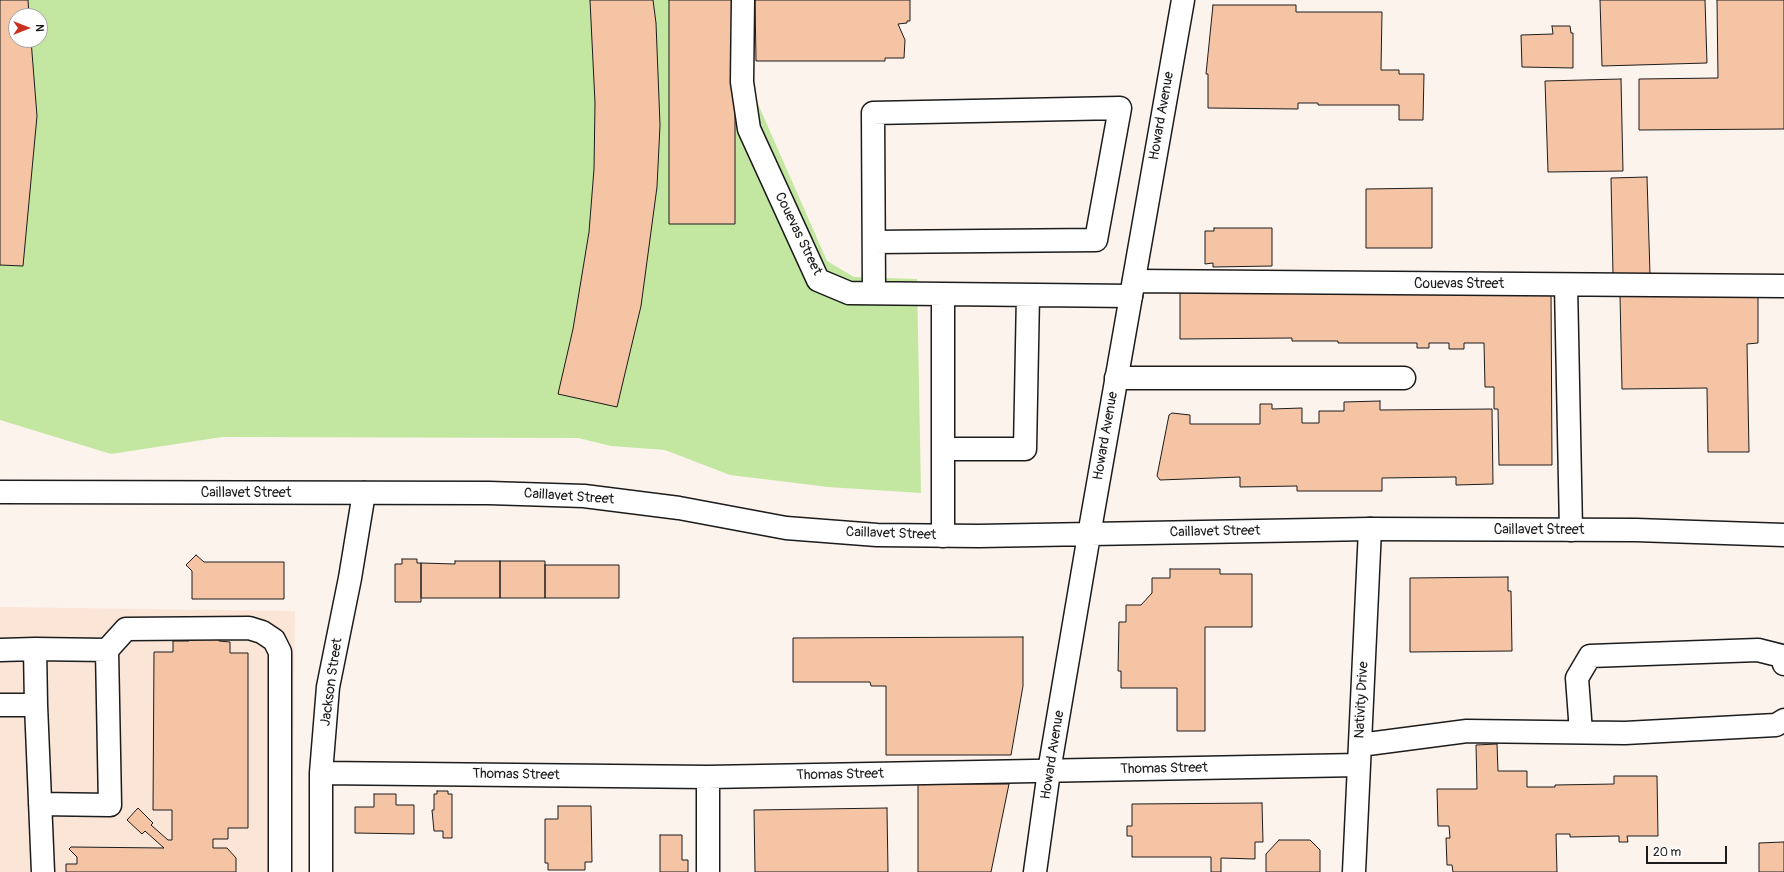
<!DOCTYPE html>
<html>
<head>
<meta charset="utf-8">
<style>
  body { margin:0 }
  #map { position:relative; width:1784px; height:872px; overflow:hidden; background:#fdf3ed; font-family:Pangolin,sans-serif }
  canvas { display:block }
  .north { position:absolute; left:8px; top:8px; width:40px; height:40px; box-sizing:border-box; background:#fff; border:1px solid #a4a4a4; border-radius:50%; rotate:90deg; font-size:11px; font-weight:700; line-height:16px; text-align:center; color:#1c1c1c }
  .north::after { content:''; display:block; margin:auto; width:14px; height:18px; background:#c8321e; clip-path:polygon(50% 0,100% 100%,50% 72%,0 100%) }
  .scale { position:absolute; left:1646px; top:846px; width:81px; height:18px; box-sizing:border-box; border:2px solid #1c1c1c; border-top:0; padding-left:5px; font-size:12px; line-height:14px; white-space:nowrap; color:#1c1c1c; -webkit-text-stroke:3px #fff; paint-order:stroke }
</style>
</head>
<body>
<div id="map">
<canvas width="1784" height="872"></canvas>
<div class="north">N</div>
<div class="scale">20 m</div>
</div>
<script>
const ctx = document.querySelector('canvas').getContext('2d');
ctx.lineJoin = 'round';
function fill(path, color) {
  ctx.fillStyle = color;
  ctx.fill(path, 'evenodd');
}
function toPath(rows) {
  const path = new Path2D();
  for (const r of rows) {
    path.moveTo(r[0], r[1]);
    for (let i = 2; i < r.length; i += 2) path.lineTo(r[i], r[i + 1]);
  }
  return path;
}
function strokePath(path, color, width, dash) {
  ctx.strokeStyle = color;
  ctx.lineWidth = width;
  ctx.lineCap = dash ? 'butt' : 'round';
  ctx.setLineDash(dash || []);
  ctx.stroke(path);
}
function write(font, color, halo, rows, align = 'center') {
  ctx.font = font + ' Pangolin,sans-serif';
  ctx.lineWidth = 3;
  ctx.setLineDash([]);
  ctx.textBaseline = 'middle';
  ctx.strokeStyle = halo;
  ctx.fillStyle = color;
  for (const [text, x, y, turn = 0] of rows) {
    ctx.save();
    ctx.translate(x, y);
    ctx.rotate((+turn || 0) * Math.PI / 180);
    ctx.textAlign = isNaN(turn) ? turn : align;
    if (halo) ctx.strokeText(text, 0, 0);
    ctx.fillText(text, 0, 0);
    ctx.restore();
  }
}
fill(toPath([
  [0,607,295,611,292,872,0,872]
]), '#fbe5d7');
fill(toPath([
  [0,0,751,0,751,88,827,261,854,277,917,279,921,493,828,487,730,475,665,450,611,446,578,438,222,437,111,454,0,420],
  [16,16,40,16,40,40,16,40]
]), '#c3e7a1');
const building = toPath([
  [0,0,28,0,29,16,16,16,16,40,31,40,37,116,23,266,0,265,0,0],
  [590,0,653,0,656,23,660,125,657,187,641,306,617,407,558,394,573,329,589,232,594,169,595,103,590,0],
  [669,0,735,0,735,224,669,224,669,0],
  [755,0,910,0,910,21,907,21,907,23,898,24,905,40,904,58,885,58,885,61,756,61,755,0],
  [1600,0,1705,0,1707,63,1602,66,1600,0],
  [1717,0,1784,0,1784,129,1639,130,1639,79,1718,78,1717,0],
  [1213,5,1296,5,1296,12,1382,12,1381,70,1399,70,1399,74,1424,74,1423,120,1399,120,1399,105,1318,105,1318,103,1298,103,1298,109,1208,108,1208,74,1206,74,1213,5],
  [1552,26,1570,26,1571,33,1573,33,1573,68,1522,67,1521,35,1553,34,1552,26],
  [1621,79,1623,171,1548,172,1545,81,1621,79],
  [1647,177,1650,274,1613,275,1611,178,1647,177],
  [1432,188,1432,248,1366,248,1366,189,1432,188],
  [1214,228,1272,228,1272,266,1213,267,1213,263,1205,264,1205,231,1214,231,1214,228],
  [1180,287,1551,289,1552,465,1499,465,1498,409,1494,409,1494,387,1485,387,1484,343,1464,343,1464,349,1449,349,1449,343,1429,343,1429,348,1417,348,1417,343,1338,343,1338,341,1292,341,1292,338,1180,339,1180,287],
  [1758,293,1758,343,1747,344,1749,452,1708,452,1707,388,1622,389,1620,296,1758,293],
  [1380,401,1380,410,1492,409,1493,484,1456,485,1456,477,1382,478,1382,491,1297,491,1297,486,1240,487,1240,477,1160,480,1157,476,1169,415,1172,413,1190,415,1190,424,1260,424,1260,404,1272,404,1272,409,1302,408,1302,423,1319,423,1319,411,1344,411,1344,402,1380,401],
  [196,555,204,562,284,562,284,599,192,599,192,571,186,565,196,555],
  [402,559,417,559,417,563,421,563,421,602,395,602,395,564,402,564,402,559],
  [455,561,500,561,500,598,421,598,421,563,455,564,455,561],
  [500,561,545,561,545,598,500,598,500,561],
  [545,565,619,565,619,598,545,598,545,565],
  [1170,569,1220,569,1220,574,1252,574,1252,627,1205,627,1205,731,1177,731,1177,688,1121,688,1121,671,1118,671,1119,622,1126,622,1126,605,1141,605,1152,593,1152,578,1170,578,1170,569],
  [1508,577,1508,591,1511,591,1512,651,1410,652,1410,578,1508,577],
  [189,636,219,636,219,641,230,642,230,653,248,653,248,828,228,828,228,839,213,839,213,848,227,848,236,858,236,872,66,872,66,864,77,864,77,857,69,849,71,847,164,848,145,831,142,834,127,820,138,808,153,823,151,825,168,840,172,840,172,810,153,810,154,652,173,652,173,641,189,641,189,636],
  [1023,637,1023,686,1011,755,886,755,886,686,871,686,870,682,793,682,793,638,1023,637],
  [1497,744,1498,771,1527,771,1527,787,1555,787,1555,785,1614,784,1614,776,1657,776,1658,836,1627,836,1628,842,1619,842,1619,836,1570,837,1570,834,1556,834,1557,872,1453,872,1452,865,1447,865,1446,838,1450,838,1449,826,1438,826,1437,789,1477,789,1476,745,1497,744],
  [918,784,1009,784,991,872,918,872,918,784],
  [437,791,448,791,448,794,452,794,452,838,443,838,443,831,434,831,432,810,434,810,434,794,437,794,437,791],
  [374,794,396,794,396,805,414,805,414,834,355,833,355,807,374,807,374,794],
  [1262,803,1263,842,1255,842,1255,859,1221,858,1221,872,1211,872,1211,857,1132,857,1132,836,1127,836,1127,826,1132,826,1132,804,1262,803],
  [558,806,591,806,592,862,585,862,585,870,548,870,548,863,545,863,545,819,558,819,558,806],
  [887,808,888,872,755,872,754,810,887,808],
  [660,835,682,835,682,860,688,860,688,872,660,872,660,835],
  [1279,840,1310,840,1320,850,1320,872,1266,872,1266,854,1279,840],
  [1784,842,1784,872,1759,872,1759,843,1784,842]
]);
fill(building, '#f5c4a5');
strokePath(building, '#1c1c1c', 1);
const minor = toPath([
  [743,0,742,82,749,129,818,280,849,293,1131,296],
  [874,242,1096,240,1120,108,873,113,874,293],
  [1134,281,1784,286],
  [1566,285,1571,530],
  [943,294,943,536],
  [1116,378,1404,378],
  [943,449,1025,449,1028,295],
  [0,650,35,649],
  [0,705,36,705,43,872],
  [36,705,35,649,107,650,126,629,249,628,262,632,274,640,280,652,280,872],
  [1581,732,1577,678,1590,656,1758,650,1782,656,1784,664],
  [1360,745,1467,731,1625,733,1776,725,1784,720],
  [321,773,708,777,1359,765],
  [708,777,708,872],
  [40,804,110,805,107,650],
  [321,872,321,773,328,687,350,578,364,493],
  [1354,872,1370,529]
]);
const major = toPath([
  [0,492,489,493,584,496,679,508,786,528,877,535,979,536,1370,529,1636,530,1784,535],
  [1035,872,1049,771,1089,535,1183,0]
]);
strokePath(minor, '#1c1c1c', 25);
strokePath(major, '#1c1c1c', 25);
strokePath(minor, '#fff', 22);
strokePath(major, '#fff', 22);
write('14px', '#1c1c1c', '#fff', [
  ["Howard Avenue",1162,116,-80],
  ["Couevas Street",798,234,64],
  ["Couevas Street",1459,284],
  ["Howard Avenue",1106,436,-80],
  ["Caillavet Street",246,493],
  ["Caillavet Street",569,497,4],
  ["Caillavet Street",1539,530],
  ["Caillavet Street",1215,532,-1],
  ["Caillavet Street",891,534,2],
  ["Jackson Street",332,682,-82],
  ["Nativity Drive",1362,700,-87],
  ["Howard Avenue",1053,755,-81],
  ["Thomas Street",1164,769,-1],
  ["Thomas Street",516,775,1],
  ["Thomas Street",840,775,-1]
]);
</script>
</body>
</html>
